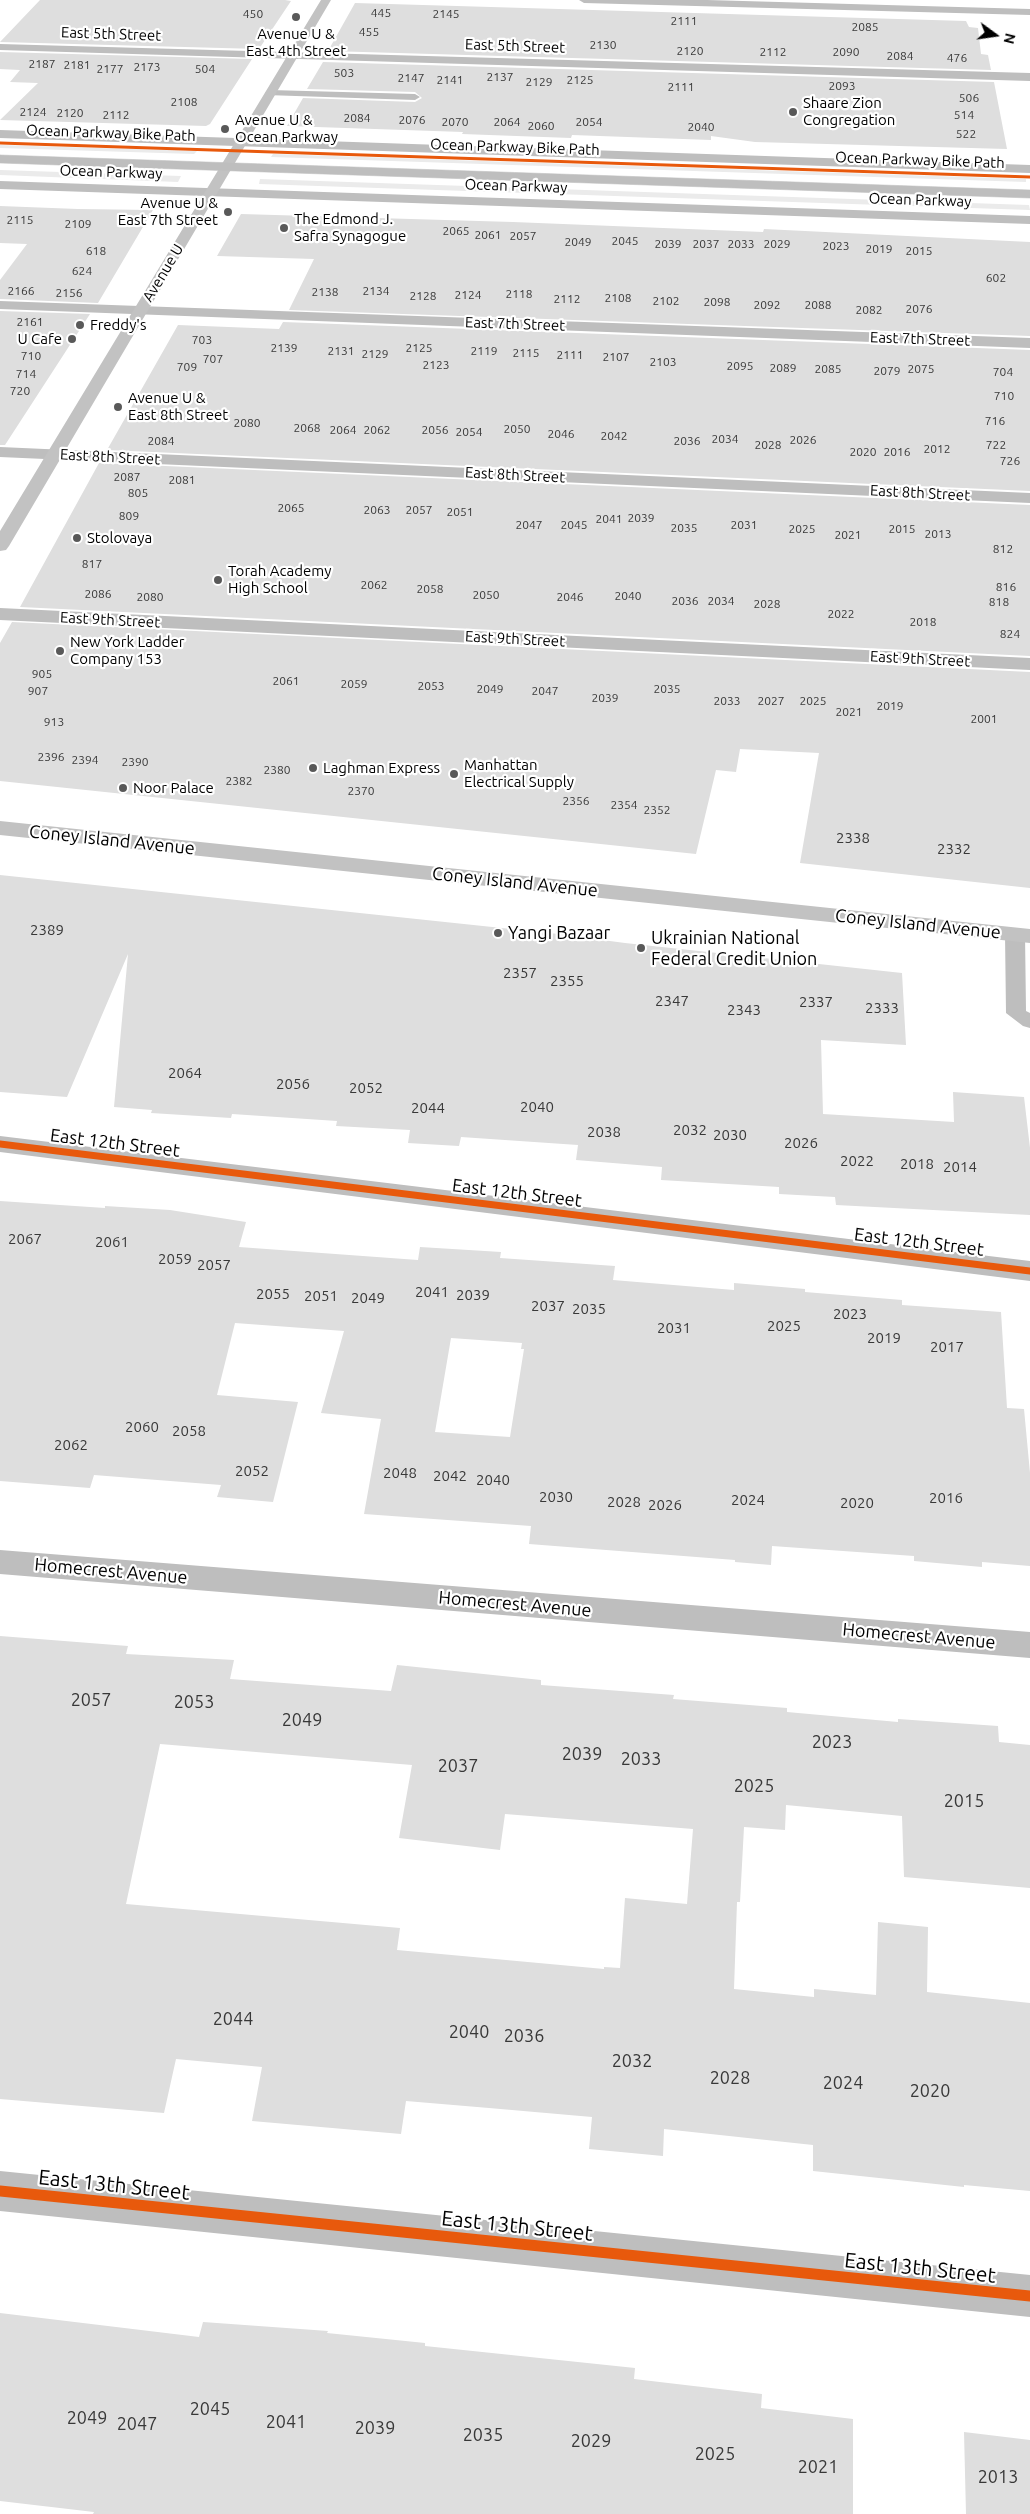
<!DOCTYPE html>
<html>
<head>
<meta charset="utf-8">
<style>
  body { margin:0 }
  #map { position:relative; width:1030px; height:2514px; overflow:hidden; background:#fff; font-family:Ubuntu,sans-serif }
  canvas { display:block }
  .north { position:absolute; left:970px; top:10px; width:50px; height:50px; -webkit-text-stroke:4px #fff; paint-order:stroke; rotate:104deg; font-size:14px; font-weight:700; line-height:20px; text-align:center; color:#000 }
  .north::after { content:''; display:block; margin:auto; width:18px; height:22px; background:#000; clip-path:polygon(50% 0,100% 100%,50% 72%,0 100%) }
</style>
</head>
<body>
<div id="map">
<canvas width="1030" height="2514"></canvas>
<div class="north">N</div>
</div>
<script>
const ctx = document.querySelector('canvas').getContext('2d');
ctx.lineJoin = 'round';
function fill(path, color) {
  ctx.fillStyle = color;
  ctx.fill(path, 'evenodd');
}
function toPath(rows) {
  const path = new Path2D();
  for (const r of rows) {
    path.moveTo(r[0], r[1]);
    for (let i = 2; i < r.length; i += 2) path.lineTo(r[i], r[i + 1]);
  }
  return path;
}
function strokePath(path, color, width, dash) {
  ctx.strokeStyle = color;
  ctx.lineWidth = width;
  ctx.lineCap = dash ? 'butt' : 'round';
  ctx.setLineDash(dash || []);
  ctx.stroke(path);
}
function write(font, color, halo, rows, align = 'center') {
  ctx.font = font + ' Ubuntu,sans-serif';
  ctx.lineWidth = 4.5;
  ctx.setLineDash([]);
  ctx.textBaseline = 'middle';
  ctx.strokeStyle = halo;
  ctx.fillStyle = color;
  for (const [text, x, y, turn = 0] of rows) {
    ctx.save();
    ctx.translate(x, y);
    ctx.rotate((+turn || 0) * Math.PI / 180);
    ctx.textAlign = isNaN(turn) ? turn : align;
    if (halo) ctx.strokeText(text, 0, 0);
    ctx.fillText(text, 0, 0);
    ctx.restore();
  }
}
fill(toPath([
  [0,145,197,151,194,154,0,148],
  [273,154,1026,179,1026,182,271,157],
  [0,170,181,176,178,182,0,175],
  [260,179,1029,205,1030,210,259,184]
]), '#ebebeb');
fill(toPath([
  [40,0,285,0,291,1,259,49,0,42],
  [355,3,966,21,969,27,978,28,981,54,988,55,991,70,328,51],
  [0,52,252,59,210,124,206,126,0,120,38,83,10,82,20,70,0,69],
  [323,62,994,82,1007,149,755,142,711,136,711,140,572,135,571,138,462,134,463,132,287,126,303,98,415,102,422,98,415,92,307,89],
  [0,206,78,209,153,210,98,303,0,299,0,280,27,244,0,243],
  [241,214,513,222,763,232,764,229,1030,242,1030,336,289,310,314,259,217,256],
  [0,311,90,314,5,445,0,445],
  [283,322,1030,350,1030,491,107,450,178,325,279,329],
  [99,463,1030,505,1030,656,20,607],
  [12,622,1030,672,1030,888,800,863,819,753,740,749,736,772,716,770,696,854,0,781,0,643],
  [0,875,587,937,587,938,625,943,902,973,906,1045,821,1040,823,1114,954,1122,953,1092,1024,1097,1030,1148,1030,1215,836,1205,835,1197,779,1194,779,1187,661,1180,662,1167,576,1160,578,1145,461,1137,459,1146,408,1143,410,1130,336,1126,337,1121,232,1114,231,1118,151,1113,152,1110,114,1107,128,954,67,1097,0,1092],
  [0,1201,105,1208,105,1206,170,1210,246,1222,239,1247,418,1260,420,1247,501,1252,500,1258,615,1266,613,1280,734,1290,734,1283,805,1289,805,1292,902,1300,902,1305,1001,1312,1007,1408,1024,1409,1030,1473,1030,1566,982,1562,982,1567,914,1561,914,1556,772,1546,771,1565,735,1562,735,1560,529,1544,531,1526,364,1514,381,1419,321,1413,344,1331,235,1323,217,1395,298,1402,273,1502,217,1497,221,1485,94,1475,90,1488,0,1481],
  [451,1338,522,1343,521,1349,524,1349,510,1437,435,1432],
  [0,1636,128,1646,126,1654,234,1660,230,1679,391,1691,397,1665,541,1680,541,1685,674,1695,673,1699,787,1708,787,1712,898,1722,898,1719,998,1726,999,1742,1030,1745,1030,1888,904,1877,902,1816,786,1805,785,1830,744,1827,740,1902,737,1902,734,1989,814,1997,814,1989,876,1995,878,1922,928,1927,927,1992,1030,2003,1030,2191,964,2185,964,2187,813,2171,813,2145,664,2129,663,2156,589,2149,592,2117,489,2108,406,2101,401,2134,252,2121,262,2067,176,2059,164,2113,0,2099],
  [160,1744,412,1765,399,1838,500,1850,505,1814,693,1829,687,1904,625,1898,620,1968,604,1967,604,1969,397,1950,400,1928,126,1904],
  [0,2313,199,2337,203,2322,328,2331,327,2333,425,2343,425,2346,635,2368,634,2379,762,2394,761,2408,853,2419,853,2514,93,2514,94,2512,0,2501],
  [964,2432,1030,2440,1030,2514,966,2514]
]), '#dedede');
const primary = toPath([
  [0,155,1030,190,1030,198,0,163,0,155]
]);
strokePath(primary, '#dbdbdb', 1);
fill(toPath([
  [270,90,415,94,420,97,415,100,266,95,265,93,270,90],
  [1015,928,1022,930,1025,934,1026,1011,1030,1013,1030,1028,1023,1026,1006,1013,1005,934,1008,930,1015,928]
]), '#bebebe');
fill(toPath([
  [579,0,707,0,1030,9,1030,15,584,3,579,0],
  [0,44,1030,73,1030,81,0,50,0,44],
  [0,130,1030,165,1030,173,0,138,0,130],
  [0,181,1030,216,1030,224,0,189,0,181],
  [0,301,1030,338,1030,348,0,309,0,301],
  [0,447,1030,493,1030,503,0,457,0,447],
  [0,608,1030,658,1030,670,0,620,0,608],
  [0,1136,1030,1261,1030,1281,0,1152,0,1136],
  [0,1550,1030,1632,1030,1658,0,1574,0,1550],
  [0,2171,1030,2275,1030,2317,0,2211,0,2171]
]), '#bebebe');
fill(toPath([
  [321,0,331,0,9,546,6,550,0,551,0,531,321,0],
  [0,821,1030,929,1030,943,0,835,0,821]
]), '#c2c2c2');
fill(primary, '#bebebe');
strokePath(toPath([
  [0,143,1030,177]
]), '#e8590c', 3);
strokePath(toPath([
  [0,1144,1030,1271]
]), '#e8590c', 7);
strokePath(toPath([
  [0,2191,1030,2296]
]), '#e8590c', 11);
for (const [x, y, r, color] of [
  [296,17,5,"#595959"],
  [793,112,5,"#595959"],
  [225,129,5,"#595959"],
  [228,212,5,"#595959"],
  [284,228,5,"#595959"],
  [80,325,5,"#595959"],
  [72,339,5,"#595959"],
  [118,407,5,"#595959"],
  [77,538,5,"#595959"],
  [218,580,5,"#595959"],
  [60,651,5,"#595959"],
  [313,768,5,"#595959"],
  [454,774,5,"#595959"],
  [123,788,5,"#595959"],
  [498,933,5,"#595959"],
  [641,948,5,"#595959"]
]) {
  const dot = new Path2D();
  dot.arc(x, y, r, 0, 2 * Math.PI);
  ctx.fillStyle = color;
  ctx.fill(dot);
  strokePath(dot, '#fff', 2);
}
write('12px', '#383838', null, [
  ["445",381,13],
  ["450",253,14],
  ["2145",446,14],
  ["2111",684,21],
  ["2085",865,27],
  ["455",369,32],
  ["2130",603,45],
  ["2120",690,51],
  ["2112",773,52],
  ["2090",846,52],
  ["2084",900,56],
  ["476",957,58],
  ["2187",42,64],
  ["2181",77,65],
  ["2173",147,67],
  ["2177",110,69],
  ["504",205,69],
  ["503",344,73],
  ["2137",500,77],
  ["2147",411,78],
  ["2141",450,80],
  ["2125",580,80],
  ["2129",539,82],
  ["2093",842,86],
  ["2111",681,87],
  ["506",969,98],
  ["2108",184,102],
  ["2124",33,112],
  ["2120",70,113],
  ["2112",116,115],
  ["514",964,115],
  ["2084",357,118],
  ["2076",412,120],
  ["2070",455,122],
  ["2064",507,122],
  ["2054",589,122],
  ["2060",541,126],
  ["2040",701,127],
  ["522",966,134],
  ["2115",20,220],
  ["2109",78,224],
  ["2065",456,231],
  ["2061",488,235],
  ["2057",523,236],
  ["2045",625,241],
  ["2049",578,242],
  ["2039",668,244],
  ["2037",706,244],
  ["2033",741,244],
  ["2029",777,244],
  ["2023",836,246],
  ["2019",879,249],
  ["618",96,251],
  ["2015",919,251],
  ["624",82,271],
  ["602",996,278],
  ["2166",21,291],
  ["2134",376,291],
  ["2138",325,292],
  ["2156",69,293],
  ["2118",519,294],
  ["2124",468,295],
  ["2128",423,296],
  ["2108",618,298],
  ["2112",567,299],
  ["2102",666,301],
  ["2098",717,302],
  ["2092",767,305],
  ["2088",818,305],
  ["2076",919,309],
  ["2082",869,310],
  ["2161",30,322],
  ["703",202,340],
  ["2139",284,348],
  ["2125",419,348],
  ["2131",341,351],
  ["2119",484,351],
  ["2115",526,353],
  ["2129",375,354],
  ["2111",570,355],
  ["710",31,356],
  ["2107",616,357],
  ["707",213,359],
  ["2103",663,362],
  ["2123",436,365],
  ["2095",740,366],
  ["709",187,367],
  ["2089",783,368],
  ["2085",828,369],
  ["2075",921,369],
  ["2079",887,371],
  ["704",1003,372],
  ["714",26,374],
  ["720",20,391],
  ["710",1004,396],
  ["716",995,421],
  ["2080",247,423],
  ["2068",307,428],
  ["2050",517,429],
  ["2064",343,430],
  ["2062",377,430],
  ["2056",435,430],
  ["2054",469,432],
  ["2046",561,434],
  ["2042",614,436],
  ["2034",725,439],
  ["2026",803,440],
  ["2084",161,441],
  ["2036",687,441],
  ["2028",768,445],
  ["722",996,445],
  ["2012",937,449],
  ["2020",863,452],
  ["2016",897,452],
  ["726",1010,461],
  ["2087",127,477],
  ["2081",182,480],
  ["805",138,493],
  ["2065",291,508],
  ["2063",377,510],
  ["2057",419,510],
  ["2051",460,512],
  ["809",129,516],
  ["2039",641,518],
  ["2041",609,519],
  ["2047",529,525],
  ["2045",574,525],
  ["2031",744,525],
  ["2035",684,528],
  ["2025",802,529],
  ["2015",902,529],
  ["2013",938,534],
  ["2021",848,535],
  ["812",1003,549],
  ["817",92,564],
  ["2062",374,585],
  ["816",1006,587],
  ["2058",430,589],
  ["2086",98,594],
  ["2050",486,595],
  ["2040",628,596],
  ["2080",150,597],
  ["2046",570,597],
  ["2036",685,601],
  ["2034",721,601],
  ["818",999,602],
  ["2028",767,604],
  ["2022",841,614],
  ["2018",923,622],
  ["824",1010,634],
  ["905",42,674],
  ["2061",286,681],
  ["2059",354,684],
  ["2053",431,686],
  ["2049",490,689],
  ["2035",667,689],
  ["907",38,691],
  ["2047",545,691],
  ["2039",605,698],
  ["2033",727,701],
  ["2027",771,701],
  ["2025",813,701],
  ["2019",890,706],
  ["2021",849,712],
  ["2001",984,719],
  ["913",54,722],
  ["2396",51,757],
  ["2394",85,760],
  ["2390",135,762],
  ["2380",277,770],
  ["2382",239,781],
  ["2370",361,791],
  ["2356",576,801],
  ["2354",624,805],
  ["2352",657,810]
]);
write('15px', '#000', '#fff', [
  ["East 5th Street",111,34,2],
  ["East 5th Street",515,46,2],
  ["Ocean Parkway Bike Path",111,133,2],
  ["Ocean Parkway Bike Path",515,147,2],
  ["Ocean Parkway Bike Path",920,160,2],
  ["Ocean Parkway",111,172,2],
  ["Ocean Parkway",516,186,2],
  ["Ocean Parkway",920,200,2],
  ["Avenue U",163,273,-59],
  ["East 7th Street",515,324,2],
  ["East 7th Street",920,339,2],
  ["East 8th Street",110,457,3],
  ["East 8th Street",515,475,3],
  ["East 8th Street",920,493,3],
  ["East 9th Street",110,620,3],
  ["East 9th Street",515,639,3],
  ["East 9th Street",920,659,3]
]);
write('15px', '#000', '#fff', [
  ["Avenue U &",296,34,"center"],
  ["East 4th Street",296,51,"center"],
  ["Shaare Zion",803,103],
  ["Congregation",803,120],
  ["Avenue U &",235,120],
  ["Ocean Parkway",235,137],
  ["Avenue U &",218,203,"right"],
  ["East 7th Street",218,220,"right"],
  ["The Edmond J.",294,219],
  ["Safra Synagogue",294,236],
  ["Freddy's",90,325],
  ["U Cafe",62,339,"right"],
  ["Avenue U &",128,398],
  ["East 8th Street",128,415],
  ["Stolovaya",87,538],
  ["Torah Academy",228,571],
  ["High School",228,588],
  ["New York Ladder",70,642],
  ["Company 153",70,659],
  ["Manhattan",464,765],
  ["Electrical Supply",464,782],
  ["Laghman Express",323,768],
  ["Noor Palace",133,788]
], 'left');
write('15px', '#383838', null, [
  ["2338",853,838],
  ["2332",954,849],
  ["2389",47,930],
  ["2357",520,973],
  ["2355",567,981],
  ["2347",672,1001],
  ["2337",816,1002],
  ["2333",882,1008],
  ["2343",744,1010],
  ["2064",185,1073],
  ["2056",293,1084],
  ["2052",366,1088],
  ["2040",537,1107],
  ["2044",428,1108],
  ["2032",690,1130],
  ["2038",604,1132],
  ["2030",730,1135],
  ["2026",801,1143],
  ["2022",857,1161],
  ["2018",917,1164],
  ["2014",960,1167],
  ["2067",25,1239],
  ["2061",112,1242],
  ["2059",175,1259],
  ["2057",214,1265],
  ["2041",432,1292],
  ["2055",273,1294],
  ["2039",473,1295],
  ["2051",321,1296],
  ["2049",368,1298],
  ["2037",548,1306],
  ["2035",589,1309],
  ["2023",850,1314],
  ["2025",784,1326],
  ["2031",674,1328],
  ["2019",884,1338],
  ["2017",947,1347],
  ["2060",142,1427],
  ["2058",189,1431],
  ["2062",71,1445],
  ["2052",252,1471],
  ["2048",400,1473],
  ["2042",450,1476],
  ["2040",493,1480],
  ["2030",556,1497],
  ["2016",946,1498],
  ["2024",748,1500],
  ["2028",624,1502],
  ["2020",857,1503],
  ["2026",665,1505]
]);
write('18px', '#000', '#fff', [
  ["Coney Island Avenue",112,840,6],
  ["Coney Island Avenue",515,882,6],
  ["Coney Island Avenue",918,924,6],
  ["East 12th Street",115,1143,7],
  ["East 12th Street",517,1193,7],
  ["East 12th Street",919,1242,7],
  ["Homecrest Avenue",111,1571,5],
  ["Homecrest Avenue",515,1604,5],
  ["Homecrest Avenue",919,1636,5]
]);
write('18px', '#000', '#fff', [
  ["Yangi Bazaar",508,933],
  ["Ukrainian National",651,938],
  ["Federal Credit Union",651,959]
], 'left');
write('18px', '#383838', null, [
  ["2057",91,1700],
  ["2053",194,1702],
  ["2049",302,1720],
  ["2023",832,1742],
  ["2039",582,1754],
  ["2033",641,1759],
  ["2037",458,1766],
  ["2025",754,1786],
  ["2015",964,1801],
  ["2044",233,2019],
  ["2040",469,2032],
  ["2036",524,2036],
  ["2032",632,2061],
  ["2028",730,2078],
  ["2024",843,2083],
  ["2020",930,2091],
  ["2045",210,2409],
  ["2049",87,2418],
  ["2041",286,2422],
  ["2047",137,2424],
  ["2039",375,2428],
  ["2035",483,2435],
  ["2029",591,2441],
  ["2025",715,2454],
  ["2021",818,2467],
  ["2013",998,2477]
]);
write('21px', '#000', '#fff', [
  ["East 13th Street",114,2185,6],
  ["East 13th Street",517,2226,6],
  ["East 13th Street",920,2268,6]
]);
</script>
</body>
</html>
